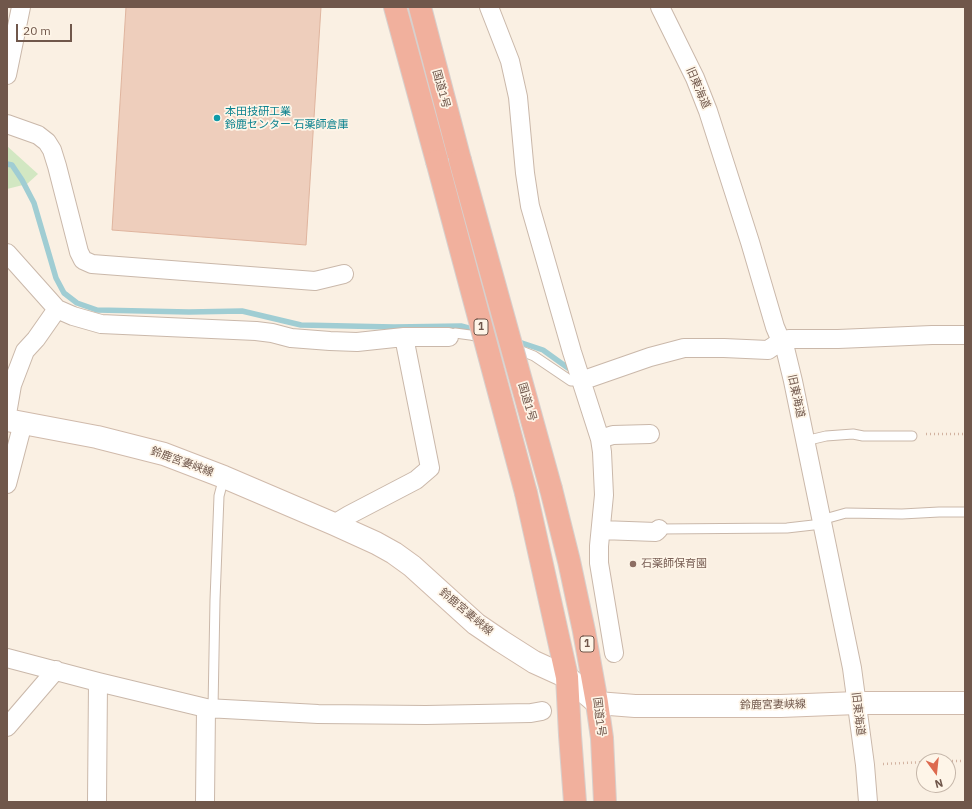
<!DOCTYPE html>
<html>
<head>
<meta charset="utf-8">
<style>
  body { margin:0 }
  #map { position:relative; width:972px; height:809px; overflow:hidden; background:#faf0e3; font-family:"IBM Plex Sans",sans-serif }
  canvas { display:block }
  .frame { position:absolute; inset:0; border:8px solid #70574b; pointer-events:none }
  .north { position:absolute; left:916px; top:753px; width:40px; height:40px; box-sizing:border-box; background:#fef5e8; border:1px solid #c5b6a9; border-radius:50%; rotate:165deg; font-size:11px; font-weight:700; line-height:16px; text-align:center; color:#70574b }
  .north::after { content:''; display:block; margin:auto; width:14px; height:18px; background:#dd6a4f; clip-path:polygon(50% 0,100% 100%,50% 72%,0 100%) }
  .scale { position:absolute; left:16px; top:24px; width:56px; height:18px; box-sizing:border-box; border:2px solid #70574b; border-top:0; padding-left:5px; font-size:12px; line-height:14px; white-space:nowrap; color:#70574b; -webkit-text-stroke:3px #fef5e8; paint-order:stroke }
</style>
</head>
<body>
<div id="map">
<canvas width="972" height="809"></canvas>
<div class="frame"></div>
<div class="north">N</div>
<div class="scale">20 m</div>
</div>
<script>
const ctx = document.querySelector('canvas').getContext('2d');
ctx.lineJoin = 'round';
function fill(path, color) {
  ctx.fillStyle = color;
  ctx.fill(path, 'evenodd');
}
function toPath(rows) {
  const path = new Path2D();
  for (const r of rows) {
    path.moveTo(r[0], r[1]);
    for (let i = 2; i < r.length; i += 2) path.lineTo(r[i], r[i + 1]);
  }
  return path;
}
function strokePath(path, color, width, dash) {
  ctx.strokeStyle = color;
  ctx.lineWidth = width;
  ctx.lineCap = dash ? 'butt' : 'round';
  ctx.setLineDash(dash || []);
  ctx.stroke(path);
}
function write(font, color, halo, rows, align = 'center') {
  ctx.font = font + ' "IBM Plex Sans","Noto Sans JP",sans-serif';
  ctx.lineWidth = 3.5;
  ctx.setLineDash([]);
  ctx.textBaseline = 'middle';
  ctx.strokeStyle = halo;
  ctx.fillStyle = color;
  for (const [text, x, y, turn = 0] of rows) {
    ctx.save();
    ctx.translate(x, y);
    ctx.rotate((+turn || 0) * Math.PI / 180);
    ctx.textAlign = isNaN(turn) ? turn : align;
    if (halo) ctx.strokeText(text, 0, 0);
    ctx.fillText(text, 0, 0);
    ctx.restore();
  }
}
fill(toPath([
  [7,146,38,174,27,184,7,189]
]), '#d2e7c2');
strokePath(toPath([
  [7,164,12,165,22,180,34,203,56,278,64,293,77,303,97,310,189,312,242,311,301,325,394,327,461,326,476,330],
  [516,341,543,350,568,368]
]), '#a0cdd3', 5.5);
const building = toPath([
  [126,7,321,7,306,245,112,230,126,7]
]);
fill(building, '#eecebc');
strokePath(building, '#dfb49e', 1);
const lane = toPath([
  [449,337,455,333,470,335,499,342,534,356,571,381,581,381],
  [805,441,826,436,853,434,863,436,912,436],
  [821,520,846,513,902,514,939,512,965,512],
  [659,529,787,528,822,524],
  [213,708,215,600,219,496,224,477]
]);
const street = toPath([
  [489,7,510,61,518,97,525,173,530,206,572,352,600,439,602,452,604,495,599,546,599,563,614,653],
  [660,7,695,78,708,111,750,242,775,327,781,341,785,348,793,381,852,668,865,765,868,802],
  [7,75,21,7],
  [7,124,38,135,47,142,52,150,57,166,79,252,83,260,92,264,315,281,344,274],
  [7,253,57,309,73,316,101,324,256,331,272,333,291,338,330,341,357,342,404,337,449,337],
  [581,381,650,357,684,348,724,348,768,350,781,341,789,339,838,339,932,335,965,335],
  [7,414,12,385,25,351,36,339,57,309],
  [600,439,613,435,650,434],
  [7,484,23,423],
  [334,524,349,515,416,480,430,468,404,337],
  [601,530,656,532,659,529],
  [7,658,98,682,206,708,318,714,426,715,531,713,542,711],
  [7,727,56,670],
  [97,802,98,682],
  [205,802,206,708]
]);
const secondary = toPath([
  [7,420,97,437,164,454,224,477,334,524,376,543,394,553,412,566,476,624,501,641,534,662,567,677,597,703,635,706,781,706,857,703,965,703]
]);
const highway = toPath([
  [395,7,437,161],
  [420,7,460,160],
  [551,489,569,561,584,631,597,703,602,738,605,802],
  [526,493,567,677,570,735,575,802]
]);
strokePath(lane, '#cab8aa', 11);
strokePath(street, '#cab8aa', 20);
strokePath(secondary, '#d0baab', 24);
strokePath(highway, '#d7d0cd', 24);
strokePath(toPath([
  [926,434,965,434],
  [948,761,965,761],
  [883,764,924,762]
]), '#d2b2a0', 2.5, [1, 3]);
strokePath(lane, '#fff', 9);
strokePath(street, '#fff', 18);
strokePath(secondary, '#fff', 22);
strokePath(highway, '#f1b09d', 22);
const highwayBridge = toPath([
  [460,160,551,489],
  [437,161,526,493]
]);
strokePath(highwayBridge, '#d7d0cd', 24, []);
strokePath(highwayBridge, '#f1b09d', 22);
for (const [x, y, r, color] of [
  [217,118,4,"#0f9aa8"],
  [633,564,4,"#8d6e63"]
]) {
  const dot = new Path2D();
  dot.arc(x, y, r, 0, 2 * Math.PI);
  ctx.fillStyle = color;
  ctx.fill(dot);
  strokePath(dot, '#fef5e8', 1.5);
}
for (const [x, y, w] of [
  [481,327,14],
  [587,644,14]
]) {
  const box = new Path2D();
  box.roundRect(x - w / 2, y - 8, w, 16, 3);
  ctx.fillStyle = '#fef5e8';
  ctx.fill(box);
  strokePath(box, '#70574b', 1);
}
write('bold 10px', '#70574b', null, [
  ["1",481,327],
  ["1",587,644]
]);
write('11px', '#70574b', '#fef5e8', [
  ["旧東海道",698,88,67],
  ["国道1号",441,89,75],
  ["旧東海道",796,396,78],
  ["国道1号",527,402,74],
  ["鈴鹿宮妻峡線",182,462,20],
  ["鈴鹿宮妻峡線",466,612,40],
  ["鈴鹿宮妻峡線",773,705,-1],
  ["旧東海道",858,714,83],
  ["国道1号",599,717,83]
]);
write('11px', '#0d838f', '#fef5e8', [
  ["本田技研工業",225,112],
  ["鈴鹿センター 石薬師倉庫",225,125]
], 'left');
write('11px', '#785e54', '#fef5e8', [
  ["石薬師保育園",641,564]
], 'left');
</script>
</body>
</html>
